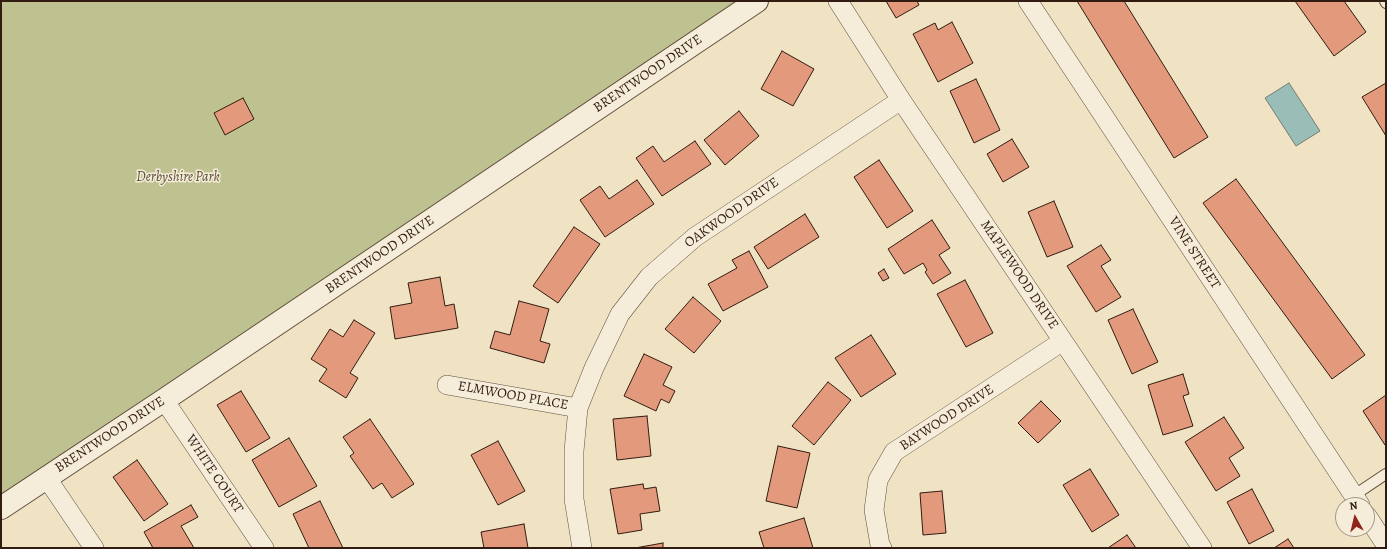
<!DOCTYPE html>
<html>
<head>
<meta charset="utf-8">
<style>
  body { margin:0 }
  #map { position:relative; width:1387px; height:549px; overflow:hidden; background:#efe3c4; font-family:Alegreya,serif }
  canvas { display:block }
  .frame { position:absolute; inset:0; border:2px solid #321b11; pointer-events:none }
  .north { position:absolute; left:1335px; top:497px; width:40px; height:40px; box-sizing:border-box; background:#f5edd9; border:1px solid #a79989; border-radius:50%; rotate:352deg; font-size:11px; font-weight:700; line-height:16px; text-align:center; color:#321b11 }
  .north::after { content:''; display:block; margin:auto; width:14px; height:18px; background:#8f2418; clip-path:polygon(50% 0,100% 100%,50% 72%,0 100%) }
</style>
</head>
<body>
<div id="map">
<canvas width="1387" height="549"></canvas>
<div class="frame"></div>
<div class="north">N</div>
</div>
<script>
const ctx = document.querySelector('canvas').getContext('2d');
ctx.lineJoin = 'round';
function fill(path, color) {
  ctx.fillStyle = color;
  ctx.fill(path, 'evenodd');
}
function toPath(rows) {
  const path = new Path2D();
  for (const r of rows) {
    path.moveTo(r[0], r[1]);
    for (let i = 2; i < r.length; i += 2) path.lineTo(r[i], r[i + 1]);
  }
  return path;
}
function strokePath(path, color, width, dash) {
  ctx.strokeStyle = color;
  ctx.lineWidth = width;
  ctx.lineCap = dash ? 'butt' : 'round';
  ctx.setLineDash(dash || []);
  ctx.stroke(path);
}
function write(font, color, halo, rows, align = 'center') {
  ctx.font = font + ' Alegreya,serif';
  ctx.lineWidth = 3;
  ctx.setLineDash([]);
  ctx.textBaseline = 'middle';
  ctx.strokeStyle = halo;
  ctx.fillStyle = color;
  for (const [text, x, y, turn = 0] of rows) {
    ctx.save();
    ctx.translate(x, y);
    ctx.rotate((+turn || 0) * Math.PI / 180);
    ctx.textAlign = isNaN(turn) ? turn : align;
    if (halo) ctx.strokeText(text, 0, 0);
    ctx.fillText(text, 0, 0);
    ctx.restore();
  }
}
fill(toPath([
  [1,1,757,1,1,508]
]), '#bec291');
const water = toPath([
  [1289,83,1320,131,1296,146,1265,98,1289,83]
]);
fill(water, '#9abeb7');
strokePath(water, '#707d75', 1);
const building = toPath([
  [886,1,917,1,919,5,896,18,886,1],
  [1077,1,1124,1,1208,137,1174,158,1077,1],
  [1295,1,1344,1,1366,32,1334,56,1295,1],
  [952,22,973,63,938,82,913,34,935,23,938,30,952,22],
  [782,51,814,69,793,106,761,89,782,51],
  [976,79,1000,130,974,143,950,91,976,79],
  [1386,83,1386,136,1362,97,1386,83],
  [243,98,254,119,225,135,214,113,243,98],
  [739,111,759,136,725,165,704,140,739,111],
  [1012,139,1029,167,1003,182,987,154,1012,139],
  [695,141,711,164,662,196,636,158,653,146,664,162,695,141],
  [879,160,913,211,887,228,854,177,879,160],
  [1236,179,1365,355,1332,379,1203,203,1236,179],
  [637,180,654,204,605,237,580,200,600,186,609,199,637,180],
  [1054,201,1073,247,1047,257,1028,212,1054,201],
  [805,214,819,237,768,269,754,247,805,214],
  [932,220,950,248,939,255,951,273,933,284,925,272,927,270,923,263,904,274,888,249,932,220],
  [574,227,600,244,558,303,533,286,574,227],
  [1101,245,1111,260,1101,266,1121,297,1096,312,1067,266,1101,245],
  [749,251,768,287,723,311,708,284,737,268,732,260,749,251],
  [884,269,889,278,883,281,878,273,884,269],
  [440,277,445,306,454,304,458,328,395,339,390,307,412,303,408,283,440,277],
  [965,280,993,333,966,347,937,294,965,280],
  [693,297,721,321,694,353,665,329,693,297],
  [519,301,549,309,540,341,550,344,544,363,490,348,495,331,510,335,519,301],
  [1133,309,1158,362,1132,374,1108,320,1133,309],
  [354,320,375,333,350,373,358,378,346,398,319,381,327,369,311,359,330,329,343,337,354,320],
  [871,335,896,374,861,397,835,358,871,335],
  [644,354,672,367,663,385,675,391,669,403,661,399,656,411,624,396,644,354],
  [1183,374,1189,394,1183,396,1193,426,1163,435,1148,385,1183,374],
  [828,382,851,400,814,445,792,426,828,382],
  [241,391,270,438,246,452,217,405,241,391],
  [1386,395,1386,444,1385,445,1363,411,1386,395],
  [1041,401,1061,421,1038,443,1018,423,1041,401],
  [647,416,651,456,617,460,613,419,647,416],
  [1224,417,1244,448,1229,458,1240,476,1216,491,1185,442,1224,417],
  [370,419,414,484,392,498,382,483,373,489,350,456,354,453,343,437,370,419],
  [289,438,317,486,279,507,252,460,289,438],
  [498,441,525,491,498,505,471,455,498,441],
  [778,446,810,453,797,508,766,501,778,446],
  [137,460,168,504,144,521,113,477,137,460],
  [1090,469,1119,515,1092,532,1063,485,1090,469],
  [643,484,644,489,656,487,660,511,640,514,642,530,618,534,610,489,643,484],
  [1252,489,1274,531,1249,544,1227,502,1252,489],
  [942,491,946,533,923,535,920,493,942,491],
  [320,501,343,548,309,548,293,514,320,501],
  [191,505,198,517,181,526,194,548,153,548,144,532,191,505],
  [804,518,813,548,764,548,759,532,804,518],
  [524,524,528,548,484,548,481,532,524,524],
  [1127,535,1136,548,1108,548,1127,535],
  [1288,539,1294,548,1274,548,1288,539],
  [663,543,663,548,635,548,663,543]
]);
fill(building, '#e39a7c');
strokePath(building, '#321b11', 1);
const service = toPath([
  [1385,1,1386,3],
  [1353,496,1386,474]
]);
const minor = toPath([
  [838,1,901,100,1202,548],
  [1028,1,1360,505],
  [447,385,578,408],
  [164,400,264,548],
  [46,477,94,548],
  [1367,516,1386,545],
  [582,548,574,499,574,451,578,408,594,368,620,314,649,277,695,237,901,100],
  [882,548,880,545,874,510,878,480,894,452,1063,341]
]);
const tertiary = toPath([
  [1,508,164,400,757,1]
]);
strokePath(service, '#614d3e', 12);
strokePath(minor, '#614d3e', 20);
strokePath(tertiary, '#614d3e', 24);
strokePath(service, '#f5edd9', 10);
strokePath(minor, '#f5edd9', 19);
strokePath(tertiary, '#f5edd9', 22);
write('14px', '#321b11', '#f5edd9', [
  ["BRENTWOOD DRIVE",648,74,-34],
  ["OAKWOOD DRIVE",732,213,-35],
  ["VINE STREET",1194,253,57],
  ["BRENTWOOD DRIVE",380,255,-34],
  ["MAPLEWOOD DRIVE",1019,275,56],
  ["ELMWOOD PLACE",513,396,10],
  ["BAYWOOD DRIVE",947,418,-33],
  ["BRENTWOOD DRIVE",110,435,-33],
  ["WHITE COURT",214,474,56]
]);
write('italic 14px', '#5c4d37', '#f5edd9', [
  ["Derbyshire Park",178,178]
]);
</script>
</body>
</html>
